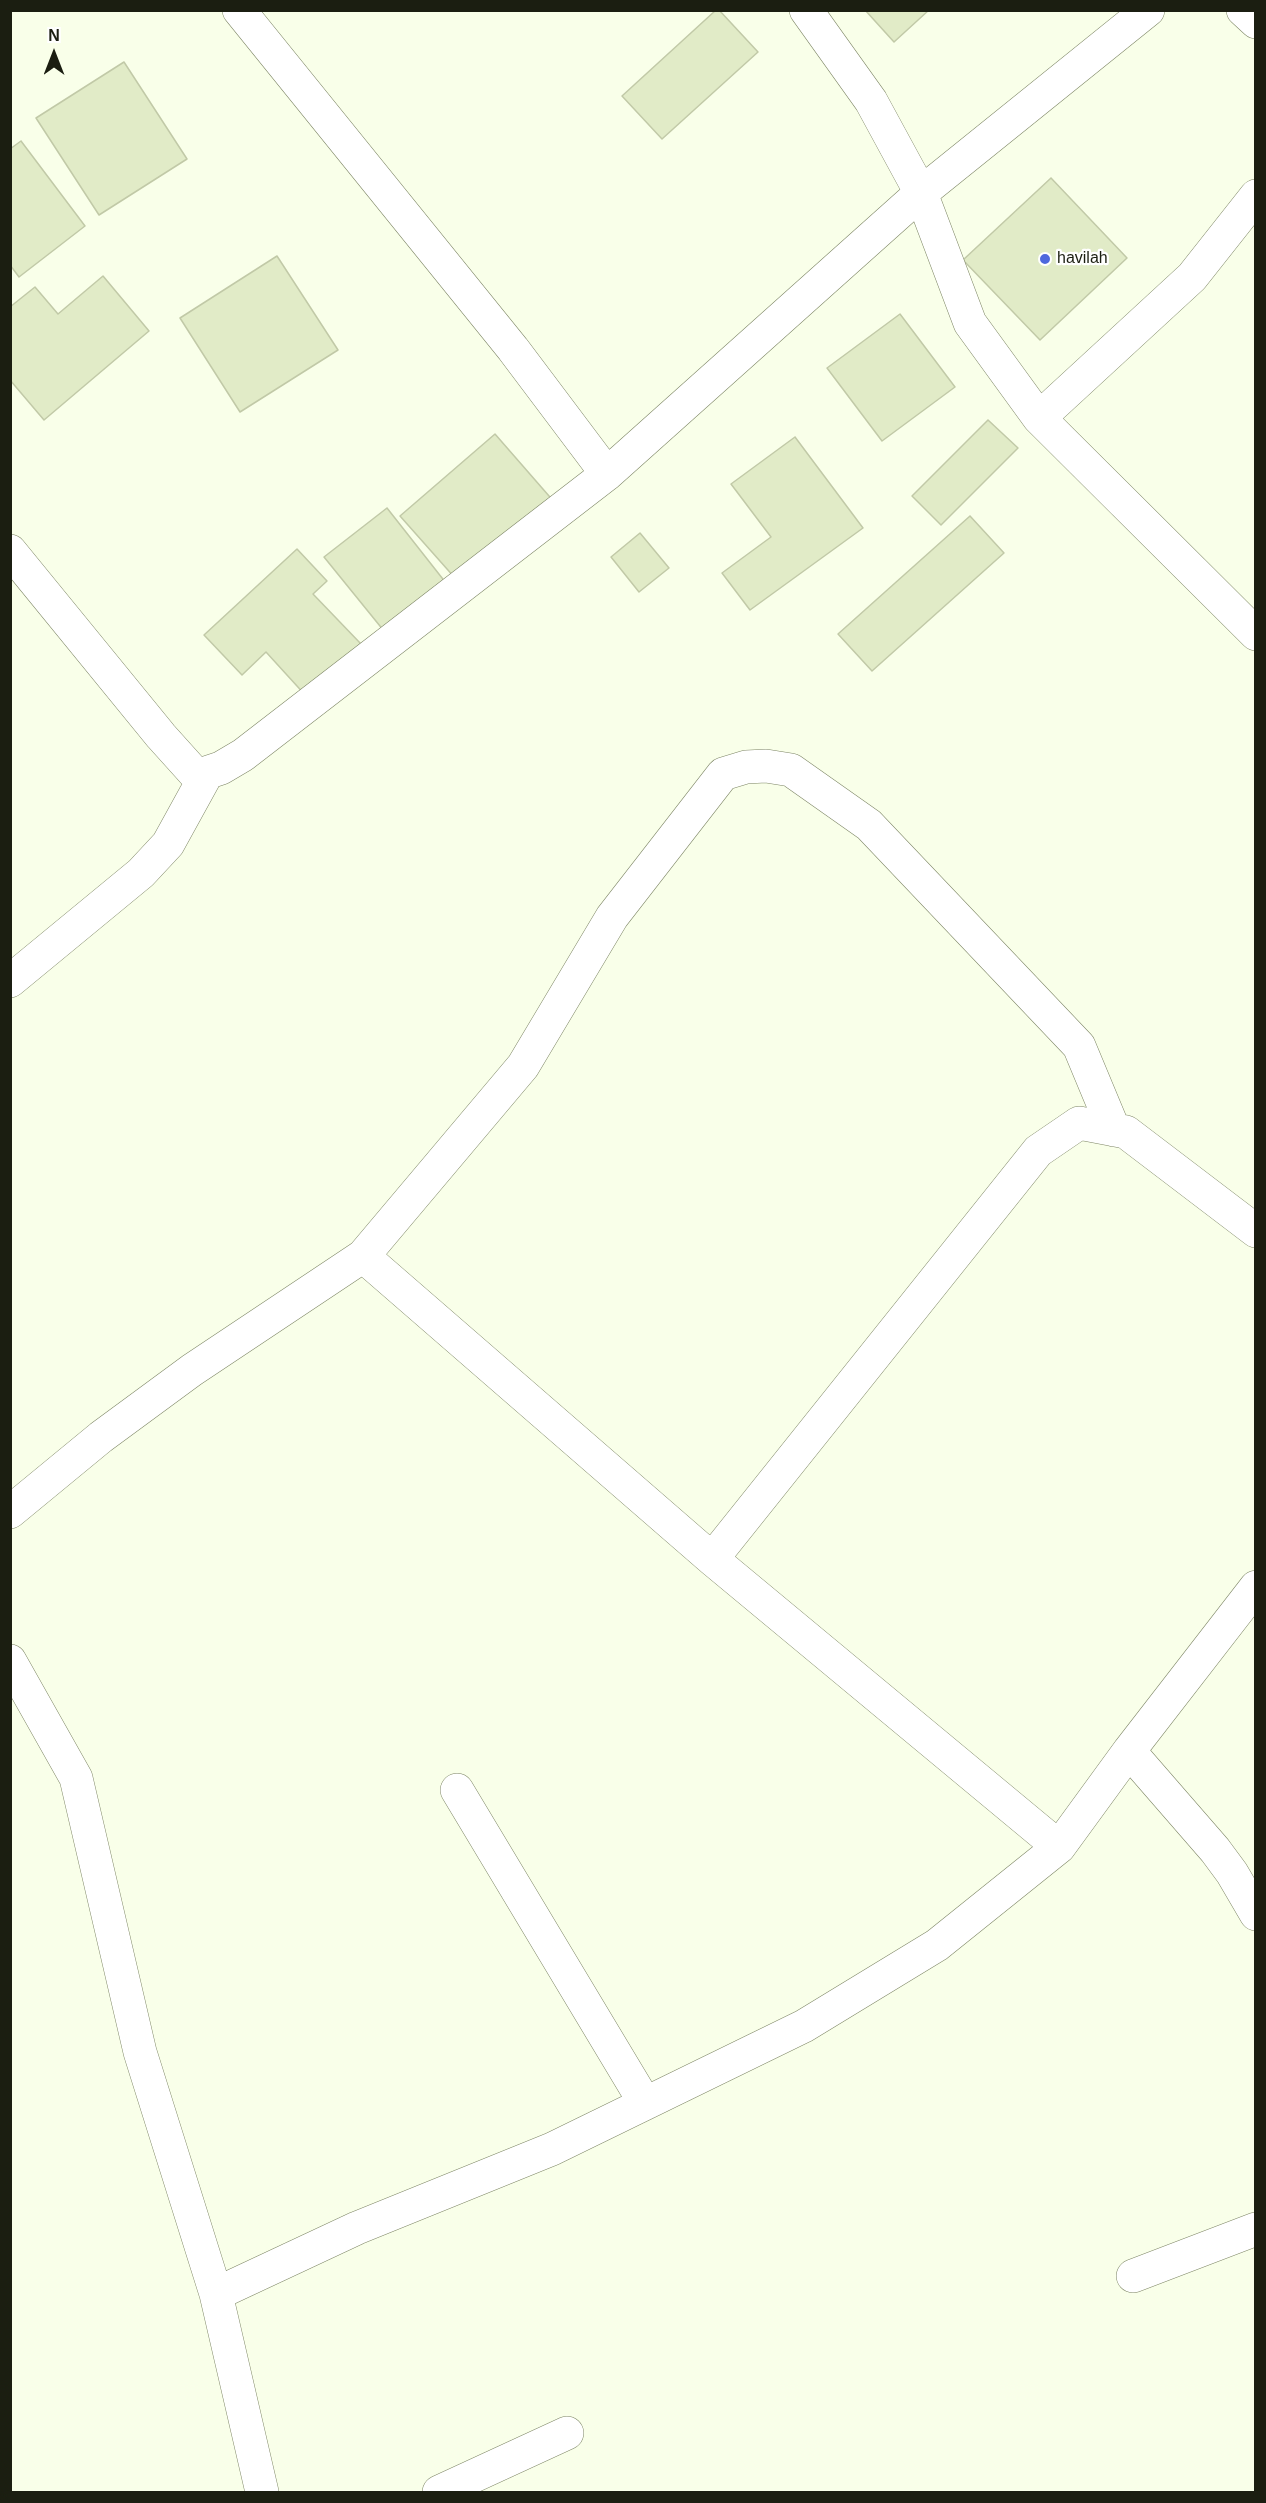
<!DOCTYPE html>
<html>
<head>
<meta charset="utf-8">
<style>
  body { margin:0 }
  #map { position:relative; width:1266px; height:2503px; overflow:hidden; background:#f9ffe9; font-family:Arial,sans-serif }
  canvas { display:block }
  .frame { position:absolute; inset:0; border:12px solid #1b1e11; pointer-events:none }
  .north { position:absolute; left:24px; top:24px; width:60px; height:60px; -webkit-text-stroke:4px #fff; paint-order:stroke; rotate:0deg; font-size:16px; font-weight:700; line-height:24px; text-align:center; color:#1b1e11 }
  .north::after { content:''; display:block; margin:auto; width:21px; height:27px; background:#1b1e11; clip-path:polygon(50% 0,100% 100%,50% 72%,0 100%) }
</style>
</head>
<body>
<div id="map">
<canvas width="1266" height="2503"></canvas>
<div class="frame"></div>
<div class="north">N</div>
</div>
<script>
const ctx = document.querySelector('canvas').getContext('2d');
ctx.lineJoin = 'round';
function fill(path, color) {
  ctx.fillStyle = color;
  ctx.fill(path, 'evenodd');
}
function toPath(rows) {
  const path = new Path2D();
  for (const r of rows) {
    path.moveTo(r[0], r[1]);
    for (let i = 2; i < r.length; i += 2) path.lineTo(r[i], r[i + 1]);
  }
  return path;
}
function strokePath(path, color, width, dash) {
  ctx.strokeStyle = color;
  ctx.lineWidth = width;
  ctx.lineCap = dash ? 'butt' : 'round';
  ctx.setLineDash(dash || []);
  ctx.stroke(path);
}
function write(font, color, halo, rows, align = 'center') {
  ctx.font = font + ' Arial,sans-serif';
  ctx.lineWidth = 4.5;
  ctx.setLineDash([]);
  ctx.textBaseline = 'middle';
  ctx.strokeStyle = halo;
  ctx.fillStyle = color;
  for (const [text, x, y, turn = 0] of rows) {
    ctx.save();
    ctx.translate(x, y);
    ctx.rotate((+turn || 0) * Math.PI / 180);
    ctx.textAlign = isNaN(turn) ? turn : align;
    if (halo) ctx.strokeText(text, 0, 0);
    ctx.fillText(text, 0, 0);
    ctx.restore();
  }
}
const building = toPath([
  [716,10,719,10,758,52,662,139,622,96,716,10],
  [865,10,929,10,894,42,865,10],
  [124,62,187,159,99,215,36,118,124,62],
  [21,141,85,226,19,277,10,265,10,149,21,141],
  [1051,178,1127,258,1040,340,963,260,1051,178],
  [277,256,338,350,240,412,180,318,277,256],
  [103,276,149,331,44,420,10,380,10,307,35,287,58,314,103,276],
  [900,314,955,387,882,441,827,368,900,314],
  [988,420,1018,448,941,525,912,496,988,420],
  [495,434,556,504,455,578,400,516,495,434],
  [795,437,863,528,750,610,722,573,771,537,731,484,795,437],
  [387,508,446,583,384,631,324,557,387,508],
  [970,516,1004,553,872,671,838,634,970,516],
  [640,533,669,568,639,592,611,557,640,533],
  [297,549,327,581,313,594,362,645,307,697,266,652,242,675,204,635,297,549]
]);
fill(building, '#e1ebc7');
strokePath(building, '#c1c9a7', 1.5);
const street = toPath([
  [239,10,513,349,607,474],
  [806,10,871,101,921,193,970,323,1039,418,1256,634],
  [1243,10,1256,22],
  [1039,418,1192,277,1256,196],
  [10,551,161,736,197,776,221,768,243,755,607,474,921,193,1148,10],
  [10,981,141,873,168,844,206,775],
  [363,1256,712,1559,1059,1847],
  [10,1512,101,1437,192,1370,363,1256,523,1066,612,917,723,774,746,767,766,766,791,770,869,825,1079,1046,1114,1130],
  [712,1559,1038,1151,1079,1123,1126,1132,1256,1231],
  [10,1661,76,1778,140,2052,216,2294,262,2492],
  [1129,1751,1215,1850,1232,1873,1256,1914],
  [457,1790,645,2103],
  [1133,2276,1256,2229],
  [216,2294,357,2228,552,2149,804,2026,937,1945,1059,1847,1129,1751,1256,1587],
  [439,2492,567,2433]
]);
strokePath(street, '#7e8666', 34);
strokePath(street, '#fff', 33);
for (const [x, y, r, color] of [
  [1045,259,6,"#4e68dd"]
]) {
  const dot = new Path2D();
  dot.arc(x, y, r, 0, 2 * Math.PI);
  ctx.fillStyle = color;
  ctx.fill(dot);
  strokePath(dot, '#fff', 2);
}
write('16px', '#1b1e11', '#fff', [
  ["havilah",1057,259]
], 'left');
</script>
</body>
</html>
